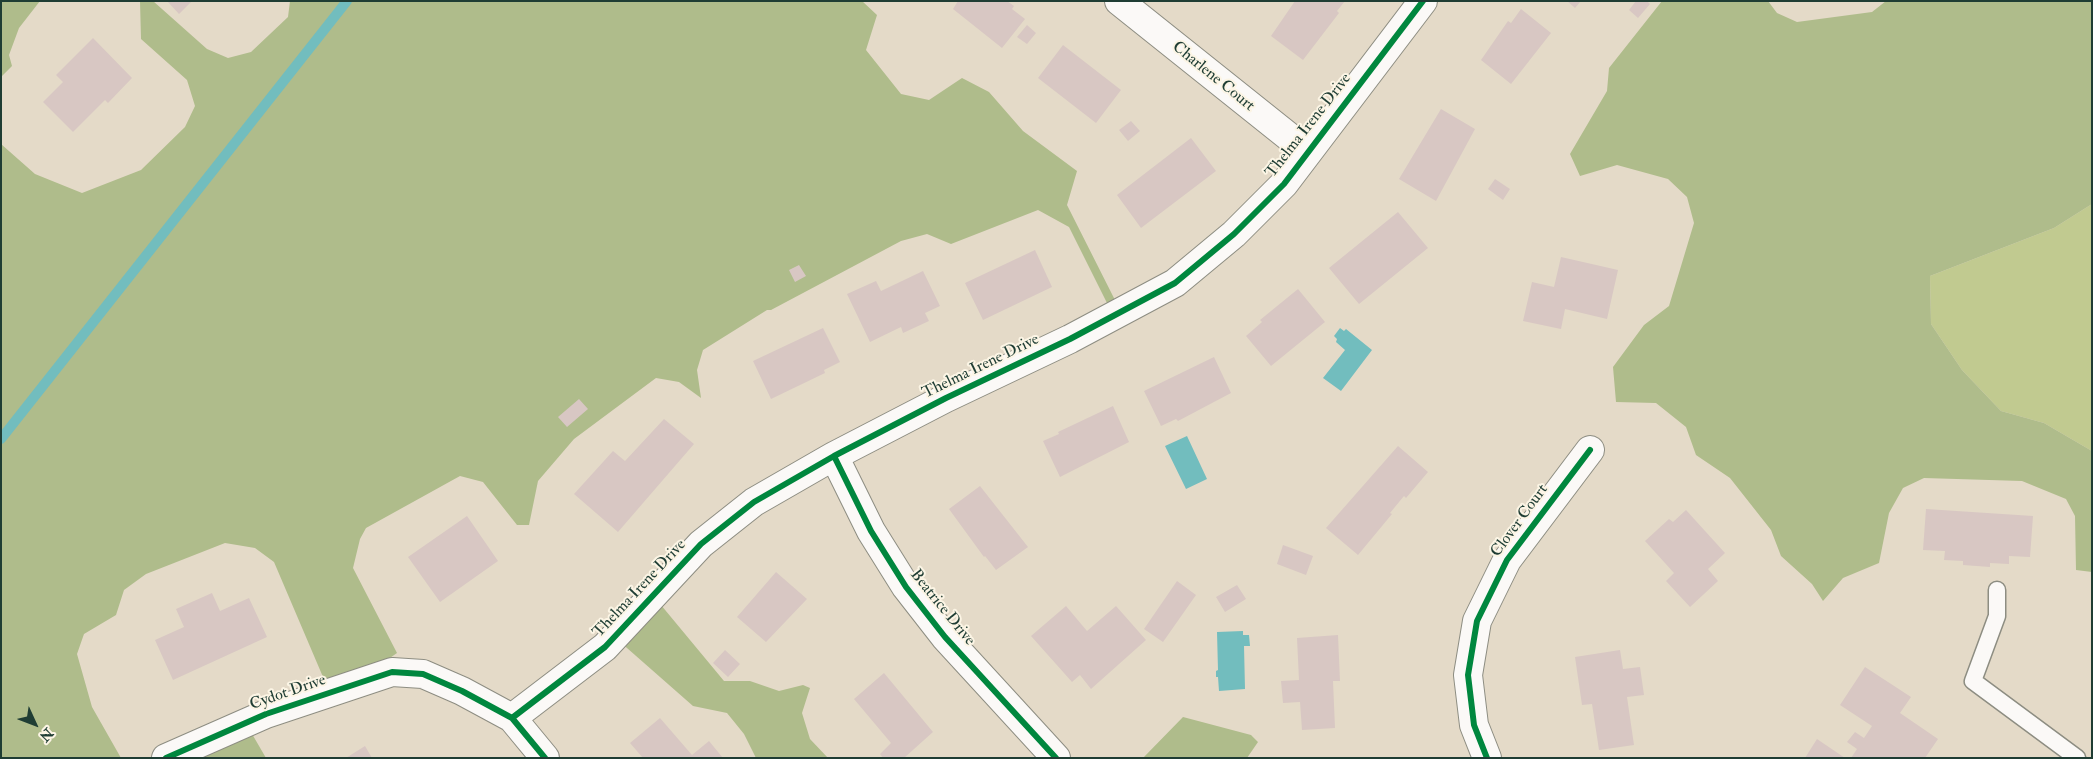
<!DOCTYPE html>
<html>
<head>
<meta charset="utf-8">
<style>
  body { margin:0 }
  #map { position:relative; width:2093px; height:759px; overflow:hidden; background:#e4dac8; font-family:"IM FELL Double Pica",serif }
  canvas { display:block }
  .frame { position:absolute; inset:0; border:2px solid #1f3d34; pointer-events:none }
  .north { position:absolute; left:10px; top:699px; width:50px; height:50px; -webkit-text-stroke:4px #fcf5e5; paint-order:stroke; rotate:133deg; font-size:14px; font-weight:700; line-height:20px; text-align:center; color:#1f3d34 }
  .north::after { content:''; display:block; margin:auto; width:18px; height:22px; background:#1f3d34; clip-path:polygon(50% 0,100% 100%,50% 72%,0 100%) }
</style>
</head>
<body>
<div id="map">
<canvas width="2093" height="759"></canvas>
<div class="frame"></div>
<div class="north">N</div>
</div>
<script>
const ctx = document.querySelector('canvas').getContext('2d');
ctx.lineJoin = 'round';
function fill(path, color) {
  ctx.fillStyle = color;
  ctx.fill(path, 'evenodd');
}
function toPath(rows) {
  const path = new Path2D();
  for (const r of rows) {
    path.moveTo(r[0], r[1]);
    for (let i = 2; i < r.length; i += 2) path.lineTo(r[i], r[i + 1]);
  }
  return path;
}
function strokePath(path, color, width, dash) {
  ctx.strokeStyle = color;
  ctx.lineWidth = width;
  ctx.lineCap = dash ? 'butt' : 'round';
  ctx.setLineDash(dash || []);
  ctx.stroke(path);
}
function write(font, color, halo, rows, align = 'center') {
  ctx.font = font + ' "IM FELL Double Pica",serif';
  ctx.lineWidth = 4;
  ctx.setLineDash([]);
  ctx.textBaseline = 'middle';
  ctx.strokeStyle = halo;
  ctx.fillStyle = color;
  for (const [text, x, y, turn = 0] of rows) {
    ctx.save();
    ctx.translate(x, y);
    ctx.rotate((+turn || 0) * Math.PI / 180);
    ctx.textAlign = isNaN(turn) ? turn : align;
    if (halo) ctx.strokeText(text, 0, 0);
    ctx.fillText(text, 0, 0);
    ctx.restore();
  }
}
fill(toPath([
  [2092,204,2092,451,2044,423,2001,411,1962,370,1931,324,1930,276,2054,228]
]), '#c1ca90');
fill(toPath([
  [1,1,40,1,19,28,9,55,12,66,1,77],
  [140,1,153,1,207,49,228,58,251,52,288,17,290,1,862,1,877,15,866,50,901,94,929,100,962,78,989,92,1023,131,1077,171,1067,205,1120,310,1112,313,1069,227,1038,210,951,244,927,234,901,241,771,310,767,310,703,350,697,370,701,398,679,382,656,378,574,439,538,481,529,525,517,525,483,482,460,476,366,528,360,539,353,568,397,653,384,662,326,684,274,562,255,548,225,543,146,574,124,590,116,615,84,634,77,654,92,707,121,758,1,758,1,144,35,174,82,193,141,170,185,127,195,106,187,80,141,39],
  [1662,1,1768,1,1777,13,1797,22,1872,12,1886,1,2092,1,2092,204,2054,228,1930,276,1931,324,1962,370,2001,411,2044,423,2092,451,2092,572,2076,570,2075,516,2066,499,2022,481,1924,478,1903,488,1889,513,1879,563,1843,578,1823,601,1812,584,1781,556,1771,530,1730,478,1696,455,1686,427,1656,403,1616,402,1613,367,1644,325,1669,306,1694,223,1687,197,1668,179,1617,165,1580,176,1570,154,1607,91,1609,68],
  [656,599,724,681,750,681,779,691,803,685,810,688,802,713,810,739,828,758,756,758,744,734,727,713,693,706,619,641],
  [1183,717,1251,735,1258,742,1247,758,1143,758],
  [248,727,266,758,176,758]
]), '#afbc8b');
fill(toPath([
  [1340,328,1344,331,1346,329,1372,350,1341,391,1323,378,1345,350,1336,342,1337,339,1334,336],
  [1187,436,1207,479,1186,489,1165,446],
  [1243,631,1243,635,1249,635,1250,646,1244,646,1245,689,1219,691,1218,677,1216,677,1216,671,1218,670,1217,632]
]), '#72bdbe');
strokePath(toPath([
  [1,439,347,1]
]), '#72bdbe', 10);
fill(toPath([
  [167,1,192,1,179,14],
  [958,1,1007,1,1014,6,1012,9,1025,19,1002,48,953,9],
  [1295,1,1345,1,1337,11,1339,13,1303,60,1271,36],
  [1567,1,1581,1,1575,8],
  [1636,1,1647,1,1650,4,1638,18,1629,10],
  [1521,9,1551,33,1511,84,1481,60,1508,21,1511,23],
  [1027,25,1036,33,1027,44,1017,37],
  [93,38,132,78,108,103,105,100,73,132,43,102,63,82,56,75],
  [1063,45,1121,90,1096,123,1038,78],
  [1441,109,1475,129,1436,201,1399,179],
  [1131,121,1140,131,1128,141,1119,130],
  [1191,138,1216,171,1141,228,1117,195],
  [1495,179,1510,189,1503,200,1488,189],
  [1398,212,1428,248,1359,304,1329,268],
  [1035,250,1052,287,983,320,965,283],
  [1561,257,1618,270,1607,319,1565,309,1561,329,1523,321,1532,282,1554,287],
  [799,265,806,276,795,282,789,270],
  [923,271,940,306,925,313,929,321,903,333,901,327,870,342,847,294,876,281,881,291],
  [1298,289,1325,322,1271,366,1246,336,1262,322,1260,320],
  [823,328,840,362,824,370,825,373,771,399,753,361],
  [1214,357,1231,393,1178,421,1176,419,1161,426,1144,391],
  [579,399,588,409,567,427,558,417],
  [1113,406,1129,442,1060,477,1043,441,1059,434,1058,432],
  [664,419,694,444,618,532,574,494,613,451,625,461],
  [1398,446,1428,472,1406,498,1404,496,1390,513,1392,514,1358,555,1326,528],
  [980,486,1028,547,996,570,985,556,984,557,949,509],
  [1926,509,2033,516,2030,557,2009,556,2009,564,1990,563,1990,567,1963,565,1963,561,1944,560,1945,551,1923,550],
  [1686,510,1725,553,1708,569,1718,581,1690,607,1666,581,1674,573,1645,541,1669,519,1673,522],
  [467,516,498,561,440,602,408,557],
  [1283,545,1313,556,1306,575,1277,564],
  [776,572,807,599,766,642,737,617],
  [1177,581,1196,595,1163,642,1144,629],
  [1237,585,1246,599,1225,612,1216,597],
  [212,593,220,611,249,598,267,637,173,680,155,640,184,627,176,609],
  [1066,606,1087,631,1116,606,1146,640,1091,689,1080,675,1072,682,1031,636],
  [1338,635,1340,681,1333,681,1335,728,1302,730,1300,702,1283,703,1281,681,1299,680,1297,638],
  [725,650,740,664,728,677,713,663],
  [1620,650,1623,669,1640,667,1644,695,1627,697,1634,745,1599,750,1592,704,1582,705,1575,657],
  [1865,667,1911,697,1900,713,1938,739,1925,758,1851,758,1857,749,1847,742,1855,732,1864,738,1872,726,1840,705],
  [884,673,933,732,904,758,883,758,880,754,891,743,854,699],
  [660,718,692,755,709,741,723,758,643,758,630,743],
  [1817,739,1845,758,1805,758],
  [365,746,372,758,346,758]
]), '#d8c7c3');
const lane = toPath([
  [1997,590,1997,616,1973,681,2077,758]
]);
const street = toPath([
  [1119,1,1308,152],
  [834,456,871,531,906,587,945,637,1056,758],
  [512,718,605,647,701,544,754,502,834,456,946,398,1070,339,1175,283,1234,234,1284,184,1423,1],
  [166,758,266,714,392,672,423,674,462,691,512,718,545,758],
  [1487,758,1474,725,1468,675,1477,621,1507,560,1590,450]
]);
strokePath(lane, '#8d8d82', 19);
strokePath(street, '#8d8d82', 30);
strokePath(lane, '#fbf9f7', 16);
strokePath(street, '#fbf9f7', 28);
strokePath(toPath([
  [834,456,871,531,906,587,945,637,1056,758],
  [512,718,605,647,701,544,754,502,834,456,946,398,1070,339,1175,283,1234,234,1284,184,1423,1],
  [166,758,266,714,392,672,423,674,462,691,512,718,545,758],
  [1487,758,1474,725,1468,675,1477,621,1507,560,1590,450]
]), '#00873e', 6);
write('16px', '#1f3d34', '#fcf5e5', [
  ["Charlene Court",1213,77,39],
  ["Thelma Irene Drive",1309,126,-52],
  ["Thelma Irene Drive",981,367,-26],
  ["Clover Court",1520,521,-54],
  ["Thelma Irene Drive",640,589,-47],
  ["Beatrice Drive",942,608,51],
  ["Cydot Drive",288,693,-19]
]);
</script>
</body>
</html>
